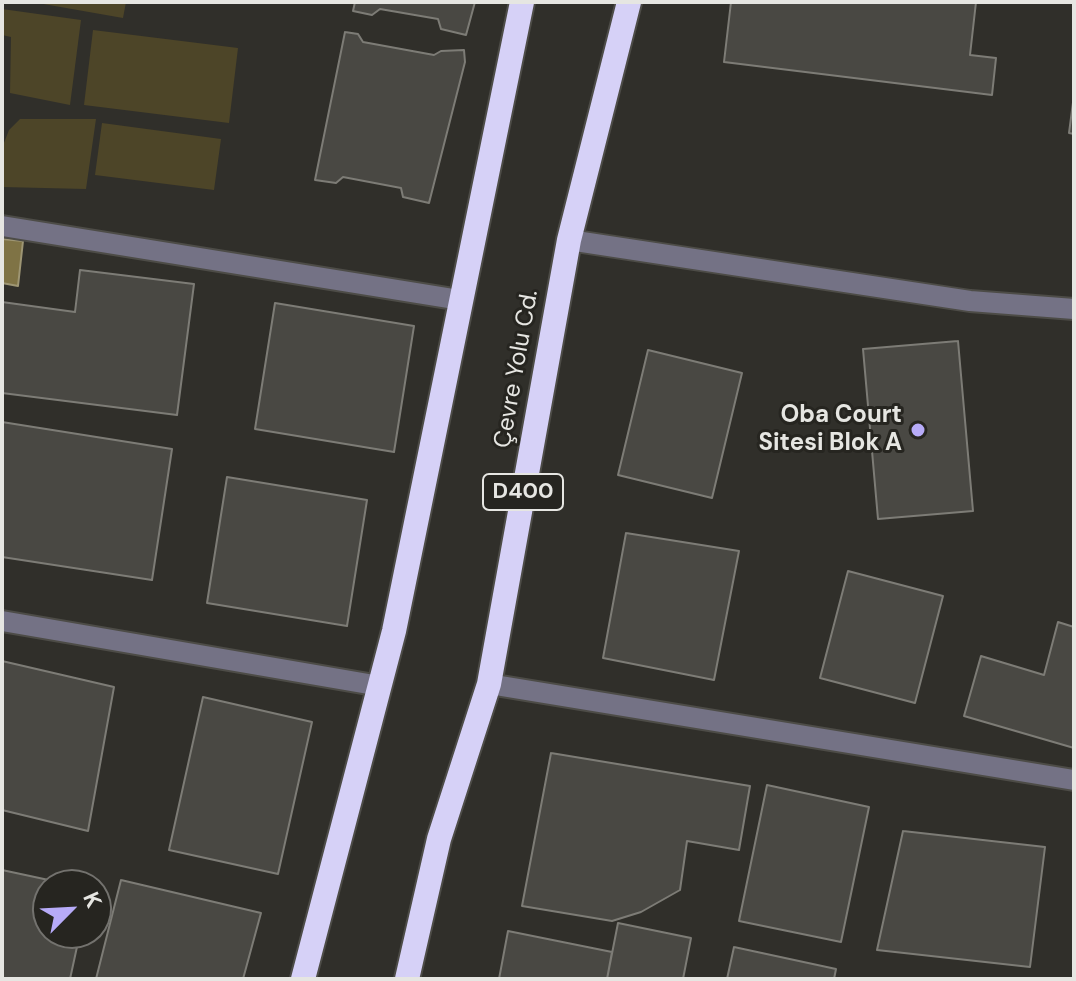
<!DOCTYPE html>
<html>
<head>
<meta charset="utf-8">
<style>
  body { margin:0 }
  #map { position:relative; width:1076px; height:981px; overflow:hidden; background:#302f2a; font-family:"DM Sans",sans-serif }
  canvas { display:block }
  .frame { position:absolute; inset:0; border:4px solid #e6e6e2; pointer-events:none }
  .north { position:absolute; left:32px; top:869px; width:80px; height:80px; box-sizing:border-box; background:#262520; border:2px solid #73726e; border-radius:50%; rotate:66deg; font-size:22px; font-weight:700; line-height:32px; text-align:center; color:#e6e6e2 }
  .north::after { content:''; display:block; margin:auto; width:28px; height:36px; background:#b7abf8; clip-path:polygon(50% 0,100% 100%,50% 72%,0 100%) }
</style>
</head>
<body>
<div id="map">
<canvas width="1076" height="981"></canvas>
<div class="frame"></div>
<div class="north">K</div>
</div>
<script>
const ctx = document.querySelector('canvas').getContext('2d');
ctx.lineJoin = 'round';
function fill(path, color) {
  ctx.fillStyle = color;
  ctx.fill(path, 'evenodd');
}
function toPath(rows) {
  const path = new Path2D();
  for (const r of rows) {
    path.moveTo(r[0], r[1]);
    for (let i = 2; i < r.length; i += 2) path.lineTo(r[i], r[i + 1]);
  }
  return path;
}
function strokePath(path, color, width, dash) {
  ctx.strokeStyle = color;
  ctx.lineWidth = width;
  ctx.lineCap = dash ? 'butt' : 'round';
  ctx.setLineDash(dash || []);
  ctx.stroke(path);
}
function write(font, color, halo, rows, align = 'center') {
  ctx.font = font + ' "DM Sans",sans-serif';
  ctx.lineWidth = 6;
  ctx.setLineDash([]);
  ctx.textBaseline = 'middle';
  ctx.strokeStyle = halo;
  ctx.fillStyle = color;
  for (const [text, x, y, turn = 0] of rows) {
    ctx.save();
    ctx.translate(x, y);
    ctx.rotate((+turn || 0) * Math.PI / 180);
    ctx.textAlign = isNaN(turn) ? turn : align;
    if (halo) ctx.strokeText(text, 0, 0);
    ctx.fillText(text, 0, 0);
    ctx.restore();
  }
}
fill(toPath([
  [32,2,126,2,123,18],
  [2,9,81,20,70,105,10,93,11,37,2,35],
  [93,30,238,48,229,123,84,105],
  [20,119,96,119,86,189,2,187,2,148,9,130],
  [102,123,221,139,214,190,95,175]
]), '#4d4528');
const water = toPath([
  [2,239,23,241,18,286,2,283,2,239]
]);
fill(water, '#7f7345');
strokePath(water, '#9e9674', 2);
const building = toPath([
  [355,2,475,2,466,35,441,29,438,19,380,9,372,15,353,11,355,2],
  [731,2,976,2,970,55,996,58,992,95,724,62,731,2],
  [345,32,358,34,363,42,434,55,441,51,464,50,465,62,429,203,403,197,401,188,343,177,336,183,315,180,345,32],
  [1074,95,1074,134,1069,133,1074,95],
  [80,270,194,284,177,415,2,393,2,302,75,312,80,270],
  [275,303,414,326,394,452,255,429,275,303],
  [958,341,973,511,878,519,863,349,958,341],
  [648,350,742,373,712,498,618,475,648,350],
  [2,422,172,449,152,580,2,557,2,422],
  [227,477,367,500,347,626,207,603,227,477],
  [626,533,739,551,714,680,603,658,626,533],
  [848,571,943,596,915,703,820,678,848,571],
  [1058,622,1074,627,1074,748,964,716,981,656,1044,675,1058,622],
  [2,661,114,687,88,831,2,810,2,661],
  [203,697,312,722,278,874,169,850,203,697],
  [551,753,750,786,739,850,687,841,680,890,641,912,612,921,522,906,551,753],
  [767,785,869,807,841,942,739,921,767,785],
  [903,831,1045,847,1030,967,877,950,903,831],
  [2,870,72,885,48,885,48,933,80,933,70,979,2,979,2,870],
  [121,880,261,913,243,979,96,979,121,880],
  [618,923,691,938,683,979,607,979,618,923],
  [508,931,612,952,607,979,499,979,508,931],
  [734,947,836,969,834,979,727,979,734,947]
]);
fill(building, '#494843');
strokePath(building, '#7d7c76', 2);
const minor = toPath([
  [2,226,460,300],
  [569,240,970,301,1074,309],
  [2,621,380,686],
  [489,684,1074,780]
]);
const highway = toPath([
  [303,979,394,631,522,2],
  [407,979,439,839,489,684,569,240,629,2]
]);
strokePath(minor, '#4d4c47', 24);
strokePath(highway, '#4d4c47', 28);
strokePath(minor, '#747285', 20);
strokePath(highway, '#d6d1f7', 24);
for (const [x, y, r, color] of [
  [918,430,8,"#b7abf8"]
]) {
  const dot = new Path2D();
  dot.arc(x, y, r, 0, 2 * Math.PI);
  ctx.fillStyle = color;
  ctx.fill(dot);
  strokePath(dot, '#262520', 3);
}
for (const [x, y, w] of [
  [523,492,80]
]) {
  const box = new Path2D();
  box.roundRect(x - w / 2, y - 18, w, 36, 6);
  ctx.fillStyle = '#262520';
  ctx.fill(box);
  strokePath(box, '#e6e6e2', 2);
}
write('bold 22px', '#e6e6e2', null, [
  ["D400",523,492]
]);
write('24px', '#e6e6e2', '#262520', [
  ["Çevre Yolu Cd.",517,369,-80]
]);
write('bold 24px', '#e6e6e2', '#262520', [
  ["Oba Court",902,416],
  ["Sitesi Blok A",902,444]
], 'right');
</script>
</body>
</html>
